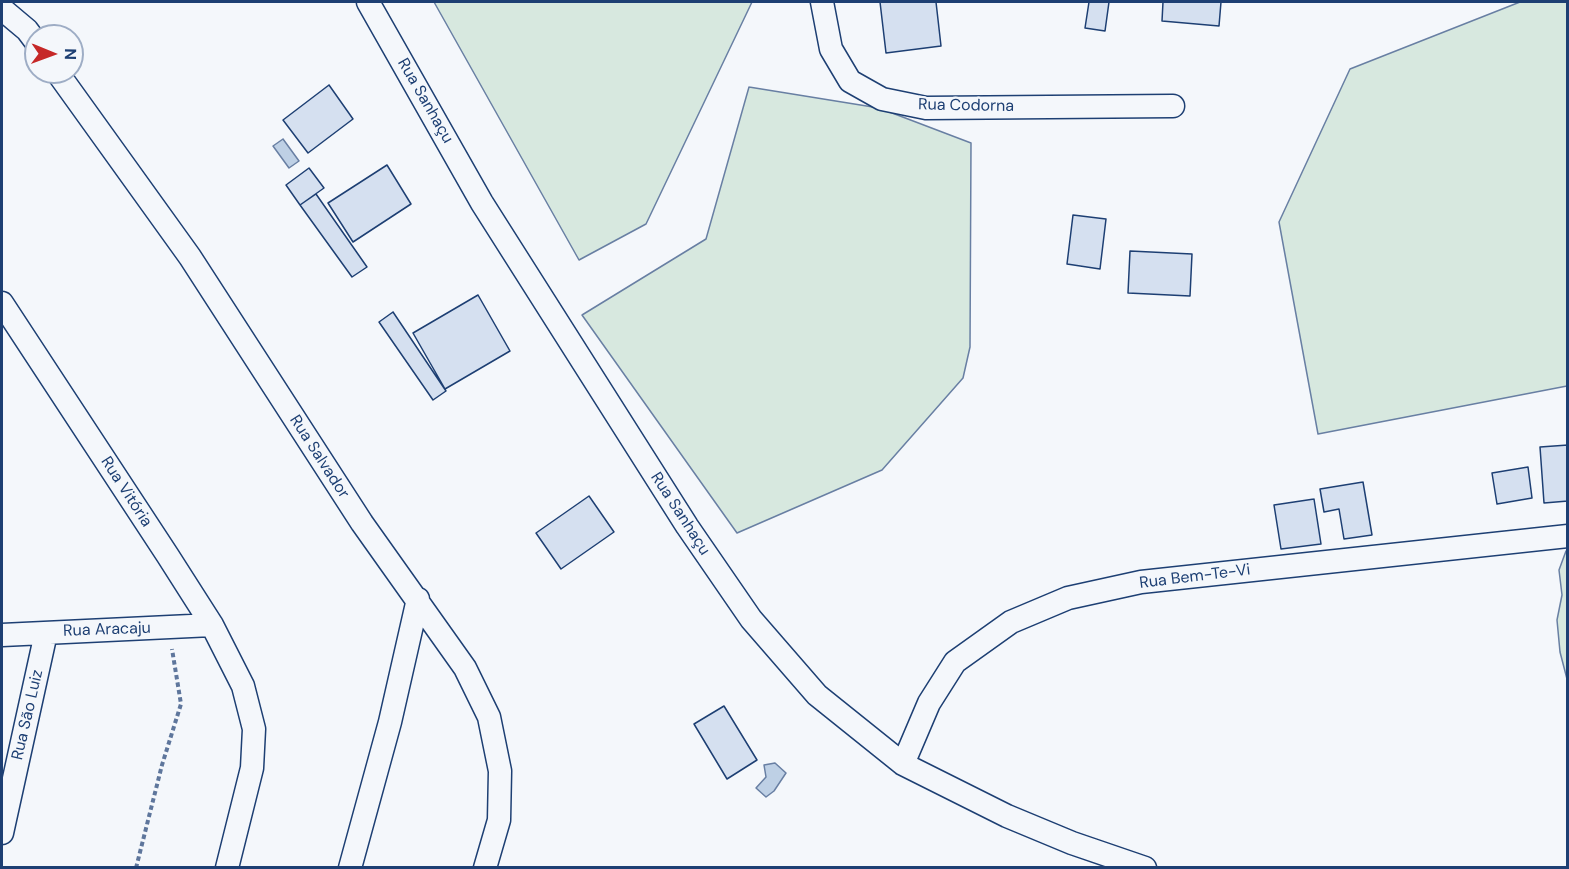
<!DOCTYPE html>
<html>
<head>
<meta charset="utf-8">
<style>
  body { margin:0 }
  #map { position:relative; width:1569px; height:869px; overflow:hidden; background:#f4f7fb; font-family:"DM Sans",sans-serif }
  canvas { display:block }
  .frame { position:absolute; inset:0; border:3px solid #1d3f73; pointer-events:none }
  .north { position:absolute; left:24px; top:24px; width:60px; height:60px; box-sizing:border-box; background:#f4f7fb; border:2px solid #9eadc5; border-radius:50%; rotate:91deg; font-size:16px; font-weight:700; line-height:24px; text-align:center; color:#1d3f73 }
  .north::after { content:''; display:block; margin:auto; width:21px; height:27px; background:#c62828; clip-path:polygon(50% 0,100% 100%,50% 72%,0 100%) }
</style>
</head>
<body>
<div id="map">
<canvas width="1569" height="869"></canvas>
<div class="frame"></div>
<div class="north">N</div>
</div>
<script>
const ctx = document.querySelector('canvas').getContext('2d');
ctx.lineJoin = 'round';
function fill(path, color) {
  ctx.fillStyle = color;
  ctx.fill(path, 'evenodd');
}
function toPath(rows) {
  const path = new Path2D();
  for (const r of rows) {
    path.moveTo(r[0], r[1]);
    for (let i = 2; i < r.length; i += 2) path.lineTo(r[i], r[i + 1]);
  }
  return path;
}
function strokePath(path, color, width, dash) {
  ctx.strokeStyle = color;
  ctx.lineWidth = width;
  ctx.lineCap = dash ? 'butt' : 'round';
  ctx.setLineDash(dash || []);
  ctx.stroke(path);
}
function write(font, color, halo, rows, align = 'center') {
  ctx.font = font + ' "DM Sans",sans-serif';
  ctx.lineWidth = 4.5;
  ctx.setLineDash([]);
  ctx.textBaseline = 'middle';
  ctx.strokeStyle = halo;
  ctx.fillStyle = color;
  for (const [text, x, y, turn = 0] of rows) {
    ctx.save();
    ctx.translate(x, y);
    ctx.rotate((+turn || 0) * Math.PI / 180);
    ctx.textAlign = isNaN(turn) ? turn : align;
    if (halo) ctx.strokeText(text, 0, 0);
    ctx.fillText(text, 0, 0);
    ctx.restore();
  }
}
const green = toPath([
  [434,2,752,2,646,224,579,260,434,2],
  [1520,2,1567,2,1567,386,1318,434,1279,222,1350,69,1520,2],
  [749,87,879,108,971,143,970,347,963,378,882,470,737,533,582,315,706,239,749,87],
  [1566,551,1567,551,1567,679,1560,652,1557,620,1562,595,1559,570,1566,551]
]);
fill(green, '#d7e8df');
strokePath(green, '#687fa3', 1.5);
const water = toPath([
  [283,139,299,161,289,168,273,146,283,139],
  [775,763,786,773,774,791,766,797,756,788,766,777,764,765,775,763]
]);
fill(water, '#bed0e5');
strokePath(water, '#687fa3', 1.5);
const building = toPath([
  [880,2,936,2,941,46,886,53,880,2],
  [1089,2,1109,2,1105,31,1085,28,1089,2],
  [1163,2,1221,2,1219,26,1162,21,1163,2],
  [329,85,353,119,308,153,283,120,329,85],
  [387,165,411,204,353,242,328,203,387,165],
  [309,168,324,188,300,205,286,185,309,168],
  [316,194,367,267,352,277,300,205,316,194],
  [1073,215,1106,219,1100,269,1067,264,1073,215],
  [1130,251,1192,254,1190,296,1128,293,1130,251],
  [478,295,510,351,445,389,413,333,478,295],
  [393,312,446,391,433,400,379,322,393,312],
  [1568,445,1568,501,1544,503,1540,447,1568,445],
  [1528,467,1532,498,1497,504,1492,473,1528,467],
  [1363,482,1372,535,1344,539,1339,509,1324,512,1320,489,1363,482],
  [589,496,614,532,561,569,536,533,589,496],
  [1314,499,1321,544,1281,549,1274,505,1314,499],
  [724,706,757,760,727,779,694,724,724,706]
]);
fill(building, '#d5e0f0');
strokePath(building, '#1d3f73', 1.5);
const minor = toPath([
  [368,2,482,203,687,526,751,619,817,695,903,764,1007,816,1072,843,1145,868],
  [822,2,831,49,850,81,882,99,926,108,1173,106],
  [2,9,27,30,36,42],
  [57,72,190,257,362,523,465,668,489,717,500,771,499,820,485,868],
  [2,303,168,556,212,625,243,686,254,729,252,768,227,868],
  [2,635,212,625],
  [903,764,929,703,955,662,1011,622,1068,598,1141,582,1568,536],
  [2,833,46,633],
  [350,868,390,722,418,599]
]);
strokePath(minor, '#1d3f73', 25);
strokePath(toPath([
  [136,868,162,765,181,704,172,649]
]), '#5e769c', 4, [4.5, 3]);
strokePath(minor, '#f4f7fb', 22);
write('16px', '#1d3f73', '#f4f7fb', [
  ["Rua Sanhaçu",425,101,60],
  ["Rua Codorna",966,106,1],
  ["Rua Salvador",319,457,57],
  ["Rua Vitória",126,492,57],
  ["Rua Sanhaçu",680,514,57],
  ["Rua Bem-Te-Vi",1195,577,-7],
  ["Rua Aracaju",107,630,-2],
  ["Rua São Luiz",28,715,-77]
]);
</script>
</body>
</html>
